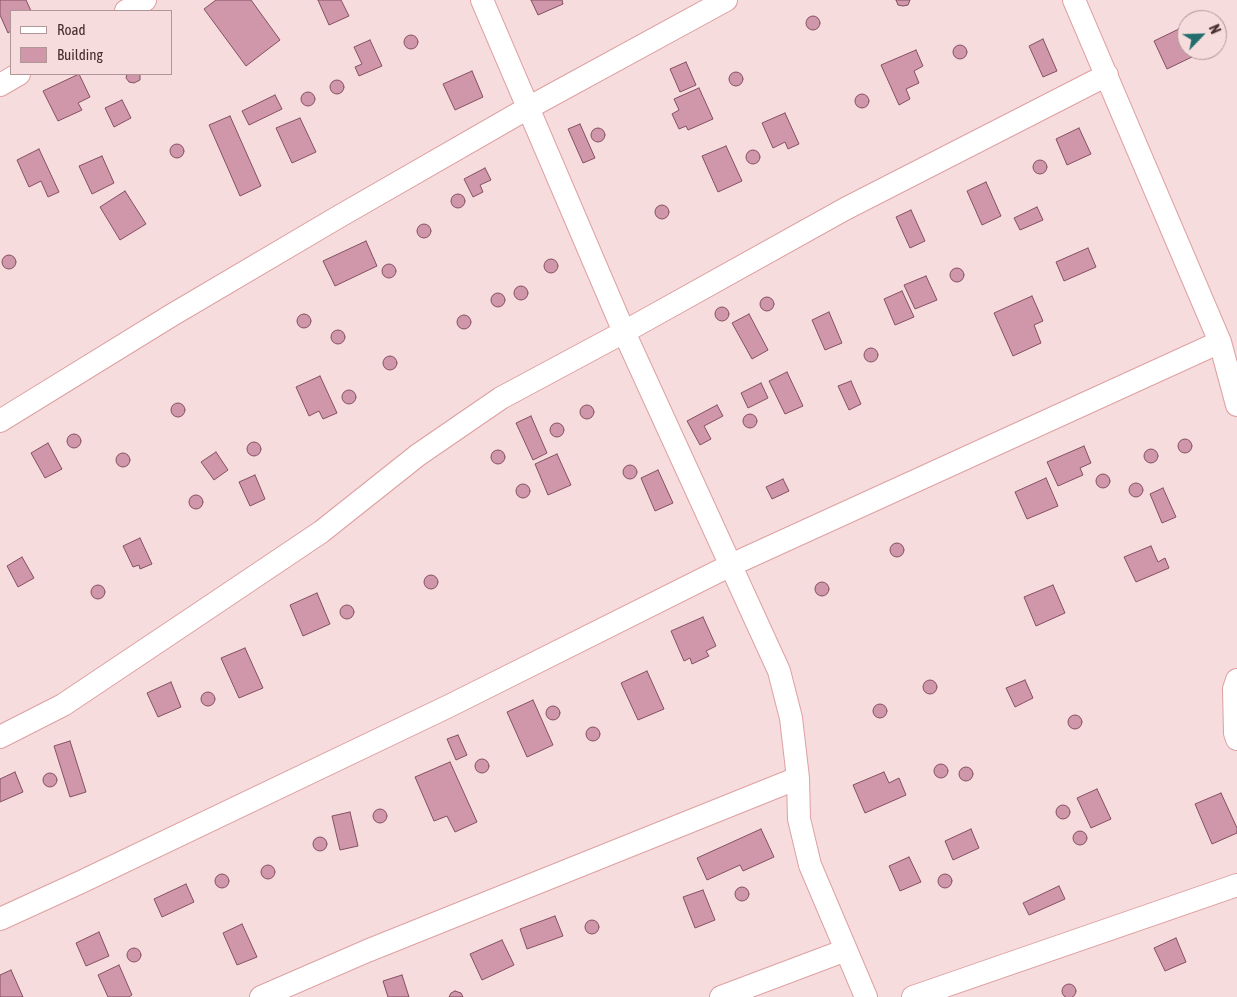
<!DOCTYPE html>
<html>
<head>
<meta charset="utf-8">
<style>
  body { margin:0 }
  #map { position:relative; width:1237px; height:997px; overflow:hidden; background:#f6dcdc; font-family:"Asap Condensed",sans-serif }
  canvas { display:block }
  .legend { position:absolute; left:10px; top:10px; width:162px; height:65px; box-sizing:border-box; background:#f6dcdc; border:1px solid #b09696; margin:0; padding:6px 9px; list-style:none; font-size:15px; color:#462d2e }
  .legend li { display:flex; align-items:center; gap:10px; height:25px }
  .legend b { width:25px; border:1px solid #b09696 }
  .north { position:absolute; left:1177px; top:10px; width:50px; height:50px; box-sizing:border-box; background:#f6dcdc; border:1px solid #b09696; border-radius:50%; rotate:66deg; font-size:14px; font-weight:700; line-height:20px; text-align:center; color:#462d2e }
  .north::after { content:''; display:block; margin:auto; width:18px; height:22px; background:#226e6f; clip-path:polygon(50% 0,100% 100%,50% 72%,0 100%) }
</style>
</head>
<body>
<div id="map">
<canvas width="1237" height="997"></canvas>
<ul class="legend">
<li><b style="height:6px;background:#fff"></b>Road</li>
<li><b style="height:14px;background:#d096aa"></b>Building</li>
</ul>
<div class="north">N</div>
</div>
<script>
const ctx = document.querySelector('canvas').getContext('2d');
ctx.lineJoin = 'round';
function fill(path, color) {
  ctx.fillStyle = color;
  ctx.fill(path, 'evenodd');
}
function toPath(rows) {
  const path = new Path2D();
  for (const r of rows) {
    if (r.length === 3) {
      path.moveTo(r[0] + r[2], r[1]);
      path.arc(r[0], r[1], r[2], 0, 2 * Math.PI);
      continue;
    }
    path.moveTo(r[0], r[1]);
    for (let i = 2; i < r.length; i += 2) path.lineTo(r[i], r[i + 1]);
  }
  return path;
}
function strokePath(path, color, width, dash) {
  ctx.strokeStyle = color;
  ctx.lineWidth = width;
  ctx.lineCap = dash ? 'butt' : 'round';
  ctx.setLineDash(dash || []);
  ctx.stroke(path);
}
const building = toPath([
  [0,0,26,0,31,11,11,11,11,31,8,33,0,15,0,0],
  [216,0,251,0,280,40,246,66,204,9,216,0],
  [318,0,341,0,349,16,329,25,318,0],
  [531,0,562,0,563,4,538,15,531,0],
  [896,0,910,0,908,5,903,6,898,5,896,0],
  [813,23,7],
  [1183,27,1187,36,1187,50,1194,50,1196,55,1167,69,1154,41,1183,27],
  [411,42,7],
  [1043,39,1057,71,1043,77,1029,46,1043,39],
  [370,40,382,66,359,76,355,67,362,64,354,47,370,40],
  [960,52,7],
  [916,50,923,66,914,71,919,83,906,89,910,99,899,105,881,65,916,50],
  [686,62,696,85,680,92,670,69,686,62],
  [472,71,483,97,455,110,443,84,472,71],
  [736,79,7],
  [79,74,90,97,78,103,82,110,58,121,43,91,79,74],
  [127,74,140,74,140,80,134,83,129,82,126,78,127,74],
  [337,87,7],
  [699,88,713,119,688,130,686,126,679,129,672,114,679,110,674,99,699,88],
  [308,99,7],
  [862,101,7],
  [275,95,282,109,249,125,242,111,275,95],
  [122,100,131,118,114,127,105,108,122,100],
  [785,113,799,144,788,149,785,142,773,148,762,123,785,113],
  [230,116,261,186,240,196,209,125,230,116],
  [300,118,316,152,292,163,276,128,300,118],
  [580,124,595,158,583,163,568,129,580,124],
  [598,135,7],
  [1079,128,1091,154,1067,165,1056,139,1079,128],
  [177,151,7],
  [726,146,742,181,718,192,702,156,726,146],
  [39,149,59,192,48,197,41,181,29,187,17,160,39,149],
  [753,157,7],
  [102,156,114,183,92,194,79,166,102,156],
  [1040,167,7],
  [485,168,491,180,480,185,483,192,473,197,464,179,485,168],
  [986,182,1001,216,982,225,967,191,986,182],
  [125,191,146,224,120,240,100,207,125,191],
  [458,201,7],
  [662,212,7],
  [1037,207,1043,220,1020,230,1014,218,1037,207],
  [911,210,925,241,910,248,896,217,911,210],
  [424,231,7],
  [366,241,377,266,335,286,323,261,366,241],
  [1088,248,1096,267,1064,281,1056,262,1088,248],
  [9,262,7],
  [551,266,7],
  [389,271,7],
  [957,275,7],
  [926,276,937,300,915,309,904,285,926,276],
  [521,293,7],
  [902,291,914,317,895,325,884,299,902,291],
  [498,300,7],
  [1032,296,1043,321,1034,325,1041,343,1013,356,994,313,1032,296],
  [767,304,7],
  [722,314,7],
  [829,312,842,343,825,350,812,320,829,312],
  [304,321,7],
  [749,314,768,350,752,359,732,323,749,314],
  [464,322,7],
  [338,337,7],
  [871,355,7],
  [390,363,7],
  [787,372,803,406,785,414,769,381,787,372],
  [320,376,337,413,323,419,319,411,309,416,296,387,320,376],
  [851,381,861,404,849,410,838,386,851,381],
  [761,383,768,398,748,408,741,393,761,383],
  [349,397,7],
  [178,410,7],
  [587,412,7],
  [717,405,723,416,704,426,711,439,700,445,687,421,717,405],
  [750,421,7],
  [531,416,547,453,533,460,516,423,531,416],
  [557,430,7],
  [74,441,7],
  [1185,446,7],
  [254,449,7],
  [48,443,62,469,45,478,31,453,48,443],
  [1084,446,1091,463,1080,468,1083,475,1058,486,1047,462,1084,446],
  [1151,456,7],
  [498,457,7],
  [216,452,228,470,214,480,201,462,216,452],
  [123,460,7],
  [557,454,571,485,548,495,535,464,557,454],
  [630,472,7],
  [658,470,673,503,655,511,641,478,658,470],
  [1103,481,7],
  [255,475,265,499,250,506,239,482,255,475],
  [1046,478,1058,506,1027,519,1015,492,1046,478],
  [783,479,789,491,772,499,766,487,783,479],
  [1136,490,7],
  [523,491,7],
  [1163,488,1176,517,1162,523,1150,494,1163,488],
  [196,502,7],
  [140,538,152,564,140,569,139,565,133,567,123,546,140,538],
  [897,550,7],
  [1151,546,1158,562,1165,558,1169,568,1136,582,1124,557,1151,546],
  [22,557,34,578,18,587,7,566,22,557],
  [431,582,7],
  [822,589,7],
  [98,592,7],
  [1053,585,1065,613,1036,626,1024,597,1053,585],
  [317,593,330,624,303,636,290,605,317,593],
  [347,612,7],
  [703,617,716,646,706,651,709,656,692,664,690,658,684,661,671,631,703,617],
  [245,648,263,688,239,698,221,658,245,648],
  [647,671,664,709,638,720,621,683,647,671],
  [930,687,7],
  [1025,680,1033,698,1015,707,1006,688,1025,680],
  [171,682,181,707,158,717,147,693,171,682],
  [208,699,7],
  [533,700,553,745,527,757,507,712,533,700],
  [880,711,7],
  [553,713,7],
  [1075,722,7],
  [593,734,7],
  [458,735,467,755,456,760,447,739,458,735],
  [70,741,86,792,70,797,54,746,70,741],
  [482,766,7],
  [450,762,477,822,455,832,447,816,434,821,415,777,450,762],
  [941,771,7],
  [966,774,7],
  [15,772,23,792,0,802,0,779,15,772],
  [884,772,889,783,899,778,906,795,865,813,853,785,884,772],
  [50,780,7],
  [1097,789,1111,819,1091,828,1077,798,1097,789],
  [1221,793,1237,828,1237,833,1212,844,1195,804,1221,793],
  [1063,812,7],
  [380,816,7],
  [350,812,358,846,340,850,332,816,350,812],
  [761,829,774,857,743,871,740,865,707,880,697,858,761,829],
  [971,829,979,848,953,860,945,841,971,829],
  [1080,838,7],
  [320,844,7],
  [909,857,921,882,900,891,889,866,909,857],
  [268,872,7],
  [222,881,7],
  [945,881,7],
  [186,884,194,902,162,917,154,899,186,884],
  [1059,886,1065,899,1029,915,1023,903,1059,886],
  [742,894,7],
  [703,890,715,920,695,928,683,897,703,890],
  [555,916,563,936,527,949,520,929,555,916],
  [592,927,7],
  [242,924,257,957,237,965,223,933,242,924],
  [99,932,109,956,86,966,76,943,99,932],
  [1176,938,1186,962,1165,971,1154,948,1176,938],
  [502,940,514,965,482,980,470,954,502,940],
  [134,955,7],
  [119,965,132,995,129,997,108,997,98,975,119,965],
  [11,970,23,997,0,997,0,975,11,970],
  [402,975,409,997,388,997,383,981,402,975],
  [1069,991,7],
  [455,991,461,993,463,997,449,997,451,993,455,991]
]);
fill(building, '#d096aa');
strokePath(building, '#845063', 1);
const minor = toPath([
  [482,0,624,332,779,671,791,718,798,778,799,819,810,865,866,997],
  [1074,0,1220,342,1237,405],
  [126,11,145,0],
  [0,85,19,74],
  [0,421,172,315,340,216,528,108,726,0],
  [1237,680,1234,689,1235,733,1237,739],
  [0,737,63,705,196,616,321,532,418,455,501,398,624,332,845,209,1107,75],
  [0,919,81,882,449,706,731,565,1220,342],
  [261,997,367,951,798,778],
  [721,997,846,950],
  [913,997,1237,885]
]);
strokePath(minor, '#dea0a2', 24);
strokePath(minor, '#fff', 22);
</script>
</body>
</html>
